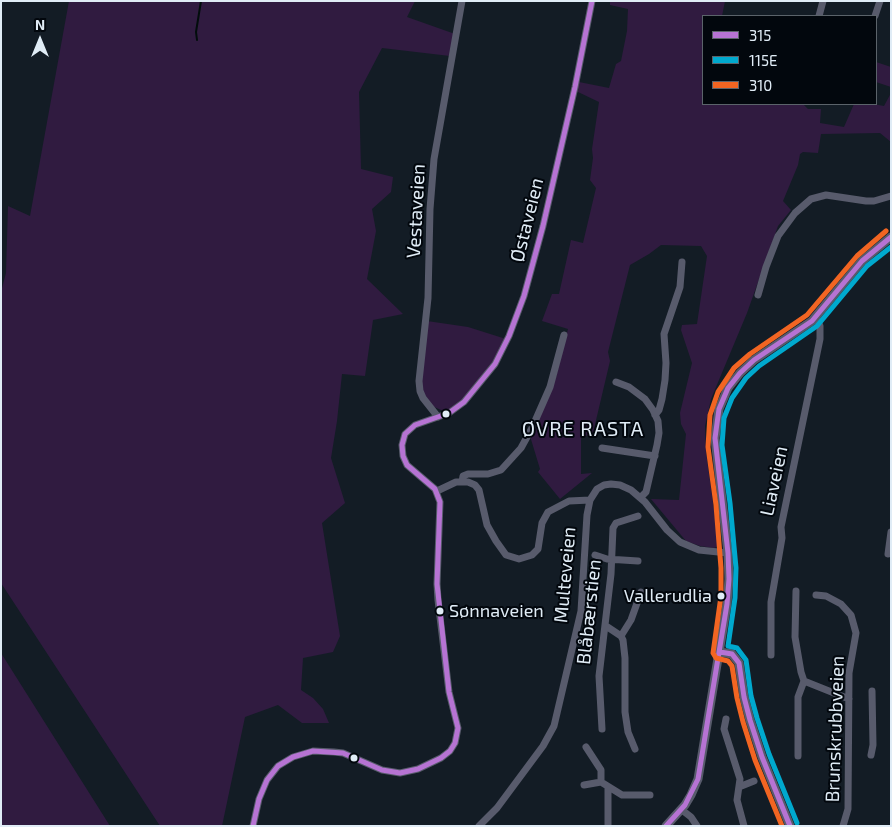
<!DOCTYPE html>
<html>
<head>
<meta charset="utf-8">
<style>
  body { margin:0 }
  #map { position:relative; width:892px; height:827px; overflow:hidden; background:#131c25; font-family:"Exo 2",sans-serif }
  canvas { display:block }
  .frame { position:absolute; inset:0; border:2px solid #e0ecf6; pointer-events:none }
  .legend { position:absolute; left:702px; top:15px; width:175px; height:90px; box-sizing:border-box; background:#02070d; border:1px solid #5b636a; margin:0; padding:6px 9px; list-style:none; font-size:15px; color:#e0ecf6 }
  .legend li { display:flex; align-items:center; gap:10px; height:25px }
  .legend b { width:25px; border:1px solid #5b636a }
  .north { position:absolute; left:15px; top:15px; width:50px; height:50px; -webkit-text-stroke:4px #02070d; paint-order:stroke; rotate:0deg; font-size:14px; font-weight:700; line-height:20px; text-align:center; color:#e0ecf6 }
  .north::after { content:''; display:block; margin:auto; width:18px; height:22px; background:#e0ecf6; clip-path:polygon(50% 0,100% 100%,50% 72%,0 100%) }
</style>
</head>
<body>
<div id="map">
<canvas width="892" height="827"></canvas>
<div class="frame"></div>
<ul class="legend">
<li><b style="height:6px;background:#b673d3"></b>315</li>
<li><b style="height:6px;background:#00a9ce"></b>115E</li>
<li><b style="height:6px;background:#f26522"></b>310</li>
</ul>
<div class="north">N</div>
</div>
<script>
const ctx = document.querySelector('canvas').getContext('2d');
ctx.lineJoin = 'round';
function fill(path, color) {
  ctx.fillStyle = color;
  ctx.fill(path, 'evenodd');
}
function toPath(rows) {
  const path = new Path2D();
  for (const r of rows) {
    path.moveTo(r[0], r[1]);
    for (let i = 2; i < r.length; i += 2) path.lineTo(r[i], r[i + 1]);
  }
  return path;
}
function strokePath(path, color, width, dash) {
  ctx.strokeStyle = color;
  ctx.lineWidth = width;
  ctx.lineCap = dash ? 'butt' : 'round';
  ctx.setLineDash(dash || []);
  ctx.stroke(path);
}
function write(font, color, halo, rows, align = 'center') {
  ctx.font = font + ' "Exo 2",sans-serif';
  ctx.lineWidth = 4;
  ctx.setLineDash([]);
  ctx.textBaseline = 'middle';
  ctx.strokeStyle = halo;
  ctx.fillStyle = color;
  for (const [text, x, y, turn = 0] of rows) {
    ctx.save();
    ctx.translate(x, y);
    ctx.rotate((+turn || 0) * Math.PI / 180);
    ctx.textAlign = isNaN(turn) ? turn : align;
    if (halo) ctx.strokeText(text, 0, 0);
    ctx.fillText(text, 0, 0);
    ctx.restore();
  }
}
fill(toPath([
  [69,1,415,1,407,17,455,34,450,56,382,48,359,92,361,169,393,177,391,192,372,209,376,231,367,279,403,314,373,320,365,376,342,374,337,421,331,458,345,503,322,523,340,636,333,652,303,658,301,690,313,698,323,709,329,723,302,723,278,705,245,717,222,826,160,826,1,583,1,292,6,273,8,206,30,216],
  [610,1,725,1,722,16,703,16,703,104,803,104,808,109,821,109,820,123,844,127,854,104,873,104,884,106,891,93,891,142,880,133,821,134,818,153,803,152,800,154,798,165,783,201,791,210,778,226,747,313,711,399,705,426,706,452,719,546,714,548,700,546,686,541,651,499,679,500,686,434,681,424,680,413,692,363,681,330,682,325,697,324,707,256,701,246,661,245,649,254,630,265,608,352,610,361,593,433,581,438,581,474,592,473,560,499,538,472,540,469,530,436,556,377,568,329,542,321,552,294,559,294,571,240,583,243,596,188,590,180,593,158,592,149,599,102,576,91,579,82,609,88,616,64,621,61,627,31,628,9,610,5],
  [876,62,891,67,891,87,876,82],
  [427,321,468,327,506,339,497,356,462,401,446,412,434,407,428,402,421,389],
  [1,653,110,826,1,826]
]), '#301b40');
strokePath(toPath([
  [197,40,196,32,201,1]
]), '#020d0c', 2);
strokePath(toPath([
  [819,16,823,1],
  [875,16,880,1],
  [758,295,766,267,778,236,795,213,811,199,826,195,866,201,874,201,891,196],
  [616,382,629,387,645,399,653,410,658,421,659,433,657,445,646,492,641,497],
  [655,415,659,410,662,399,665,380,666,363,664,334,680,287,682,262],
  [438,417,423,398,420,391,419,381,428,298,430,209,434,159,462,1],
  [602,448,655,456],
  [462,482,463,476,468,474,488,474,501,470,521,448,532,428,550,387,564,335],
  [437,491,456,482,468,482,475,485,479,490,487,525,496,541,506,555,519,559,532,555,538,549,542,523,548,512,569,501,590,500],
  [888,554,891,532],
  [595,555,607,559,638,561],
  [796,591,795,637,801,672,804,681,849,699],
  [816,595,826,596,841,604,851,615,856,633,849,673,848,809,843,826],
  [606,626,621,636,623,640,625,658,625,712,628,732,635,749],
  [621,636,631,620,641,592],
  [771,655,771,602,782,538,781,527,820,339,820,326,816,317],
  [726,719,724,729,740,779,737,800,744,826],
  [602,729,599,676,611,574,613,528,616,523,638,516],
  [586,747,601,770,601,782],
  [871,755,873,745,872,691],
  [798,756,798,697,804,681],
  [584,785,601,782,622,795,650,795],
  [739,787,754,781],
  [682,810,691,817,697,826],
  [253,826,259,799,267,780,278,766,293,757,313,751,334,752,343,753,382,770,400,773,418,769,441,758,450,751,455,743,458,728,449,692,438,600,437,584,440,502,435,489,407,465,403,456,402,445,405,434,415,425,449,413,464,402,495,364,509,336,524,296,543,226,575,87,592,1],
  [479,826,497,808,543,746,554,726,581,611,587,515,590,500,597,489,604,485,611,484,620,485,631,490,645,502,667,530,680,542,699,550,728,553],
  [608,826,608,787]
]), '#585b6c', 7);
strokePath(toPath([
  [720,652,732,654,739,663,744,697,750,720,762,757,790,826],
  [666,826,685,805,691,795,698,779,727,604,729,579,728,553,715,438,719,409,728,388,740,373,754,360,812,321,862,261,891,237]
]), '#585b6c', 9);
strokePath(toPath([
  [720,652,732,654,739,663,744,697,750,720,762,757,790,826],
  [253,826,259,799,267,780,278,766,293,757,313,751,343,753,382,770,400,773,418,769,441,758,450,751,455,743,458,728,449,692,437,584,440,502,435,489,407,465,403,456,402,445,405,434,415,425,449,413,464,402,495,364,509,336,524,296,543,226,575,87,592,1],
  [666,826,685,805,698,779,727,604,729,579,728,553,715,438,719,409,728,388,740,373,754,360,812,321,862,261,891,237]
]), '#b673d3', 5);
strokePath(toPath([
  [797,823,769,754,757,718,751,696,746,660,737,648,728,646,735,598,736,568,730,503,722,445,724,418,732,398,746,378,759,366,817,326,867,266,891,247]
]), '#00a9ce', 5);
strokePath(toPath([
  [782,826,755,760,743,722,737,698,732,666,728,661,716,658,713,653,721,596,721,568,716,505,708,447,710,415,718,392,734,368,750,354,807,315,857,256,886,231]
]), '#f26522', 5);
for (const [x, y, r, color] of [
  [446,414,4.5,"#e0ecf6"],
  [721,596,4.5,"#e0ecf6"],
  [440,611,4.5,"#e0ecf6"],
  [354,758,4.5,"#e0ecf6"]
]) {
  const dot = new Path2D();
  dot.arc(x, y, r, 0, 2 * Math.PI);
  ctx.fillStyle = color;
  ctx.fill(dot);
  strokePath(dot, '#02070d', 2);
}
write('18px', '#e0ecf6', '#02070d', [
  ["Vallerudlia",712,596],
  ["Sønnaveien",449,611,"left"]
], 'right');
write('19px', '#e0ecf6', '#02070d', [
  ["Vestaveien",416,211,-87],
  ["Østaveien",527,220,-76],
  ["Liaveien",774,481,-78],
  ["Multeveien",565,575,-85],
  ["Blåbærstien",589,612,-84],
  ["Brunskrubbveien",835,729,-88]
]);
ctx.letterSpacing = '1px';
write('20px', '#e0ecf6', '#02070d', [
  ["ØVRE RASTA",583,429]
]);
ctx.letterSpacing = '0px';
</script>
</body>
</html>
